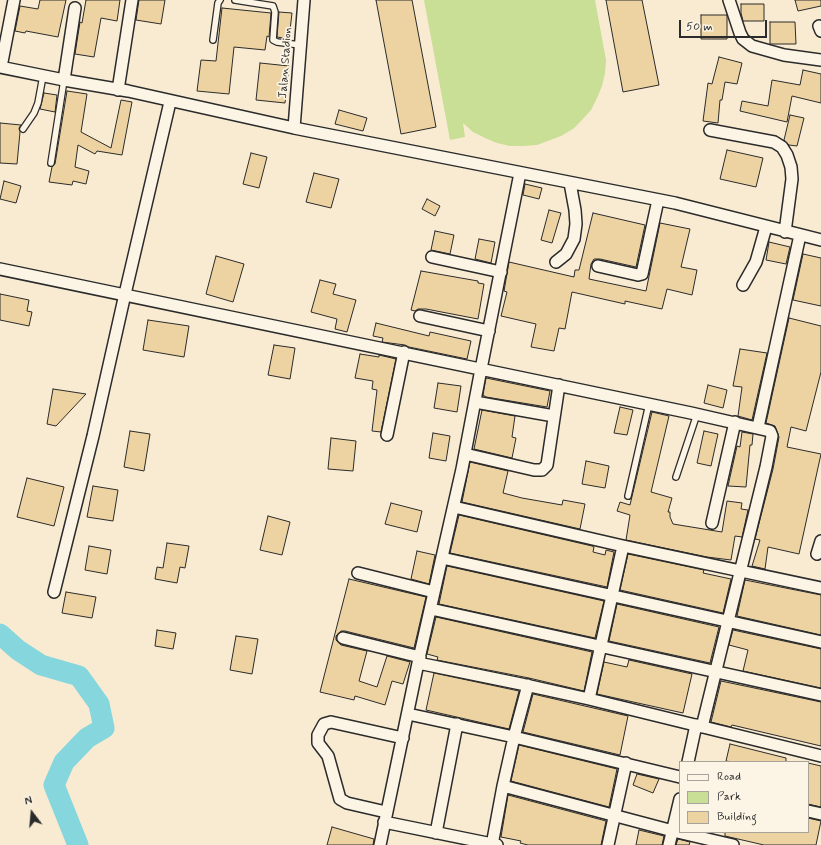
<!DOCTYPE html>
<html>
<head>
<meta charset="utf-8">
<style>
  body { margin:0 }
  #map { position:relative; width:821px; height:845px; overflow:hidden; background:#f8ebd1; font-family:Mynerve,sans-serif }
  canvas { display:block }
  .legend { position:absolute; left:679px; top:761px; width:130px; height:72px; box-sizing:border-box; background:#fcf5e5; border:1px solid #a8a49b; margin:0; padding:5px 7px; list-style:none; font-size:12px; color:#2b2b2b }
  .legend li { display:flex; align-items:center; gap:8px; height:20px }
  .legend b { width:20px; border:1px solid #a8a49b }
  .north { position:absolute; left:12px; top:793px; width:40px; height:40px; -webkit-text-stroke:3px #fcf5e5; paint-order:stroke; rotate:344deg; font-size:11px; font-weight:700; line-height:16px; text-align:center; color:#2b2b2b }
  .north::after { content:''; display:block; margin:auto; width:14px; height:18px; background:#2b2b2b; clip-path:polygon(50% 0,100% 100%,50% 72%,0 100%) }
  .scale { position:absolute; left:679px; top:20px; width:88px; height:18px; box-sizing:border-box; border:2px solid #2b2b2b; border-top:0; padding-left:5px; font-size:12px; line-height:14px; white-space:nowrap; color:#2b2b2b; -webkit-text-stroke:3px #fcf5e5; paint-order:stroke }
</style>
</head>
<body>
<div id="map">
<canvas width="821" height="845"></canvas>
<ul class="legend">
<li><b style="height:5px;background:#fcf5e5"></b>Road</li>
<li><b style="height:11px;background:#c8df95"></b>Park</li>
<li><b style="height:11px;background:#eed3a2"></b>Building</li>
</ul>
<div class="north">N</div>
<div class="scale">50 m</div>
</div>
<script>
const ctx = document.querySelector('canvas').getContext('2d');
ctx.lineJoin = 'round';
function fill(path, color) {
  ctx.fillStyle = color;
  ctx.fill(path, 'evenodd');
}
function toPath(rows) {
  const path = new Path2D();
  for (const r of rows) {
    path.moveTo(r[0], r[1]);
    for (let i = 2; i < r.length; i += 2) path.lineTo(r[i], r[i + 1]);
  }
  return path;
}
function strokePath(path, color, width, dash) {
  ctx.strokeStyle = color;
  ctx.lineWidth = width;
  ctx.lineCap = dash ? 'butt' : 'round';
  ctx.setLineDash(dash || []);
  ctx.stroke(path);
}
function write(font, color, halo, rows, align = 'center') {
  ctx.font = font + ' Mynerve,sans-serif';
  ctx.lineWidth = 3.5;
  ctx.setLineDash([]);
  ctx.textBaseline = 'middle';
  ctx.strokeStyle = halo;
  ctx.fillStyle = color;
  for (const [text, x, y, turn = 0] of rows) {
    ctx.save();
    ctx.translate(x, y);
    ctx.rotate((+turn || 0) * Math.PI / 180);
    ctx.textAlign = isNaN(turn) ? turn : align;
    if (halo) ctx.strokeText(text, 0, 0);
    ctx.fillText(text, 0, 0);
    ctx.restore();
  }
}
fill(toPath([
  [424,0,595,0,606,60,605,73,602,86,597,98,591,110,582,120,573,129,561,136,537,145,523,146,510,146,497,143,485,138,473,132,463,123,465,137,450,140]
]), '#c8df95');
strokePath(toPath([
  [0,634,18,650,41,665,79,676,99,704,104,728,87,738,64,762,54,785,78,845]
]), '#85d6dd', 21);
const building = toPath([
  [40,0,66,0,58,37,26,31,25,33,15,31,20,6,38,9,40,0],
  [86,0,120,0,117,21,101,18,94,57,75,54,80,22,82,23,86,0],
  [139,0,165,0,161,24,136,20,139,0],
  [376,0,412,0,436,127,401,134,376,0],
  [606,0,642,0,659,85,623,92,606,0],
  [795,0,821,0,821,6,798,11,795,0],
  [741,4,764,4,764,21,743,21,741,13,741,4],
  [222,8,271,13,269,37,267,36,265,50,234,47,229,94,197,91,201,60,216,61,222,8],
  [279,12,292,13,289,39,277,37,279,12],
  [701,15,727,15,727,39,701,39,701,15],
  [770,22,795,22,796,44,770,44,770,22],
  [719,57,742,63,737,84,725,82,722,100,720,100,718,123,703,121,708,83,712,84,719,57],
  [260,63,289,66,285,103,256,100,260,63],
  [803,70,821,74,821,103,792,96,787,122,740,111,742,101,768,106,772,80,800,85,803,70],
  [67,91,87,94,81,132,111,148,121,100,132,102,122,155,97,151,95,154,78,145,75,167,89,171,86,184,73,181,72,185,49,182,52,167,55,164,67,91],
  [44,93,57,95,55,112,40,109,44,93],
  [339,110,367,118,363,131,335,124,339,110],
  [790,115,804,118,797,146,789,145,784,140,790,115],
  [0,123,21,125,19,128,20,132,17,164,0,163,0,123],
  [727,150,763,158,756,187,720,179,727,150],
  [251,153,267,157,259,188,243,184,251,153],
  [314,173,339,179,331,208,306,202,314,173],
  [4,181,21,186,16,203,0,199,4,181],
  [525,184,542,188,539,199,523,195,525,184],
  [427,199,440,206,435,216,422,209,427,199],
  [549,210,561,213,552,243,541,240,549,210],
  [593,213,645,225,636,267,600,259,594,259,591,264,589,279,646,291,660,223,690,229,681,267,697,270,692,295,667,289,662,309,625,301,625,304,572,292,565,329,559,328,554,351,531,347,536,324,501,316,507,292,504,291,509,262,574,277,575,270,579,270,593,213],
  [435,231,454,235,450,254,431,250,435,231],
  [479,239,495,242,491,263,475,259,479,239],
  [769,242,790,247,786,264,766,260,769,242],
  [803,254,821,258,821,306,793,300,803,254],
  [216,256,244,264,233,302,206,294,216,256],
  [421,271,478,281,478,283,484,284,478,319,426,309,418,309,415,311,411,310,421,271],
  [320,280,336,284,333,294,356,300,347,332,335,329,337,319,311,312,320,280],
  [0,294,29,300,27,311,32,312,29,326,0,320,0,294],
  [789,318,821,326,821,372,806,431,791,427,787,447,821,454,799,554,768,547,765,569,752,566,760,540,755,539,773,469,779,437,775,426,766,423,789,318],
  [148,320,189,326,184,357,143,350,148,320],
  [376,323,429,336,430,332,471,341,467,359,409,347,405,345,382,342,383,338,373,336,376,323],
  [274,345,295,348,290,379,268,375,274,345],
  [740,349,767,353,752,420,738,416,742,387,733,386,740,349],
  [360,354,379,357,379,355,396,359,381,432,372,431,377,390,372,389,373,381,355,378,360,354],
  [486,378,550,391,547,407,486,397,483,395,486,378],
  [438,383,461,386,457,412,434,408,438,383],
  [708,385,727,390,723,408,704,403,708,385],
  [53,389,86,394,56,426,47,424,53,389],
  [620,407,633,410,627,435,614,433,620,407],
  [482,410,515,416,512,437,516,438,512,458,474,449,482,410],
  [652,412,669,416,651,492,672,498,668,512,670,512,670,517,673,524,722,532,727,501,742,503,741,509,748,510,742,537,735,536,731,560,707,557,626,540,630,515,617,511,620,502,630,505,652,412],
  [130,431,150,434,144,471,124,467,130,431],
  [704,431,718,434,711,466,697,463,704,431],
  [742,432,753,434,752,445,750,445,746,487,728,486,737,446,740,447,742,432],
  [433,433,450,436,446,461,429,458,433,433],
  [331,438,356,441,353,471,328,469,331,438],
  [586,461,609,466,605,488,582,484,586,461],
  [470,462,508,471,503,493,522,498,562,505,563,500,585,504,580,529,462,502,470,462],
  [27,478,64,487,54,526,17,517,27,478],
  [93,486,118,490,113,521,87,517,93,486],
  [391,503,422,511,417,532,385,524,391,503],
  [459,515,592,546,594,547,593,552,605,555,606,550,614,552,607,587,450,553,459,515],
  [268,516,290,522,282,555,260,550,268,516],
  [167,543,189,546,185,568,180,567,177,583,155,579,157,567,163,568,167,543],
  [89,546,111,550,107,574,85,570,89,546],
  [417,551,435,555,429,584,411,579,417,551],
  [628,554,704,570,703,573,731,579,723,613,620,590,628,554],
  [447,566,604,601,595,638,439,604,447,566],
  [349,579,426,597,414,648,345,631,341,631,336,636,336,640,341,645,367,651,359,681,377,687,387,656,410,662,403,684,392,681,385,705,355,696,354,700,320,692,349,579],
  [745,580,821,595,821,635,737,616,745,580],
  [66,592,96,597,92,618,62,613,66,592],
  [617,604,719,627,710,663,609,641,617,604],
  [436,617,592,652,584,691,529,678,437,660,438,657,427,654,436,617],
  [157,630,176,633,173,649,155,646,157,630],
  [733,630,821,649,821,688,743,671,748,650,729,645,733,630],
  [236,636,258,639,252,674,230,670,236,636],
  [629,660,692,674,683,713,597,694,604,662,627,667,629,660],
  [434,673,519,691,509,729,426,710,434,673],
  [721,681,821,702,821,746,732,725,731,727,711,722,721,681],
  [533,694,628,716,620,755,523,732,533,694],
  [730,744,786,758,786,762,732,762,726,761,730,744],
  [519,745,617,769,609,807,511,781,519,745],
  [808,763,821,766,821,807,808,804,808,763],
  [637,774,659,779,653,793,633,785,637,774],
  [508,795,606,821,601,845,528,845,520,843,521,841,501,837,508,795],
  [808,818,821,821,816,845,764,845,725,836,725,832,808,832,808,818],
  [332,827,374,839,373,845,327,845,332,827],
  [639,830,664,836,662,845,636,845,639,830],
  [678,839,690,842,689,845,676,845,678,839]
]);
fill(building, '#eed3a2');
strokePath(building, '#2b2b2b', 1);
const lane = toPath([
  [235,0,273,6,275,12,273,40,277,42,300,45],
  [213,40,218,3,220,0],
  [23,129,34,113,38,103,43,76],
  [51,163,64,80],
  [676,477,697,414],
  [628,496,649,404]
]);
const street = toPath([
  [729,0,740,33,743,39,752,46,784,55,821,60],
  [819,26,821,31],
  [0,67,64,80,128,91,294,128,675,203,821,240],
  [1,67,14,0],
  [64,80,75,8],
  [118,90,132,0],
  [294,128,304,0],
  [710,130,774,142,782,147,787,155,791,167,792,179,785,232],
  [432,257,501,272],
  [556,262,566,254,574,239,576,224,575,210,570,183],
  [598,266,638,275,642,274,658,200],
  [0,269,691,413,770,431,772,436,766,467,702,727],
  [743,285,756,262,766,227],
  [420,316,489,331],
  [475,402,554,416],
  [758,427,800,235],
  [387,435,404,352],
  [465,454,534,470,542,470,547,465,559,385],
  [454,507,623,546,821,588],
  [712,523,735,422],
  [817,554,821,541],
  [442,558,821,642],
  [358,573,434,592],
  [54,592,93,436,125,294,170,102],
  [431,609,821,695],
  [343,638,420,657],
  [418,663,521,684,589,699,821,756],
  [589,699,623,546],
  [408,714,514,737,680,777],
  [688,762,696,725],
  [503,786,673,831,733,845],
  [808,811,821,814],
  [386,812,347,803,340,799,328,756,318,743,318,735,324,724,331,722,403,738],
  [384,822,497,845],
  [436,833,457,724],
  [380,845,418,663,462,469,481,369,520,173],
  [492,845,503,786,514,737,528,685],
  [608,845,626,763],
  [669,845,680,799]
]);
strokePath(lane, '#2b2b2b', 8);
strokePath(street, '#2b2b2b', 14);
strokePath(lane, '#fcf5e5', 5.5);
strokePath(street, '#fcf5e5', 11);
write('12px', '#2b2b2b', '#fcf5e5', [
  ["Jalan Stadion",286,63,-86]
]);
</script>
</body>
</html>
